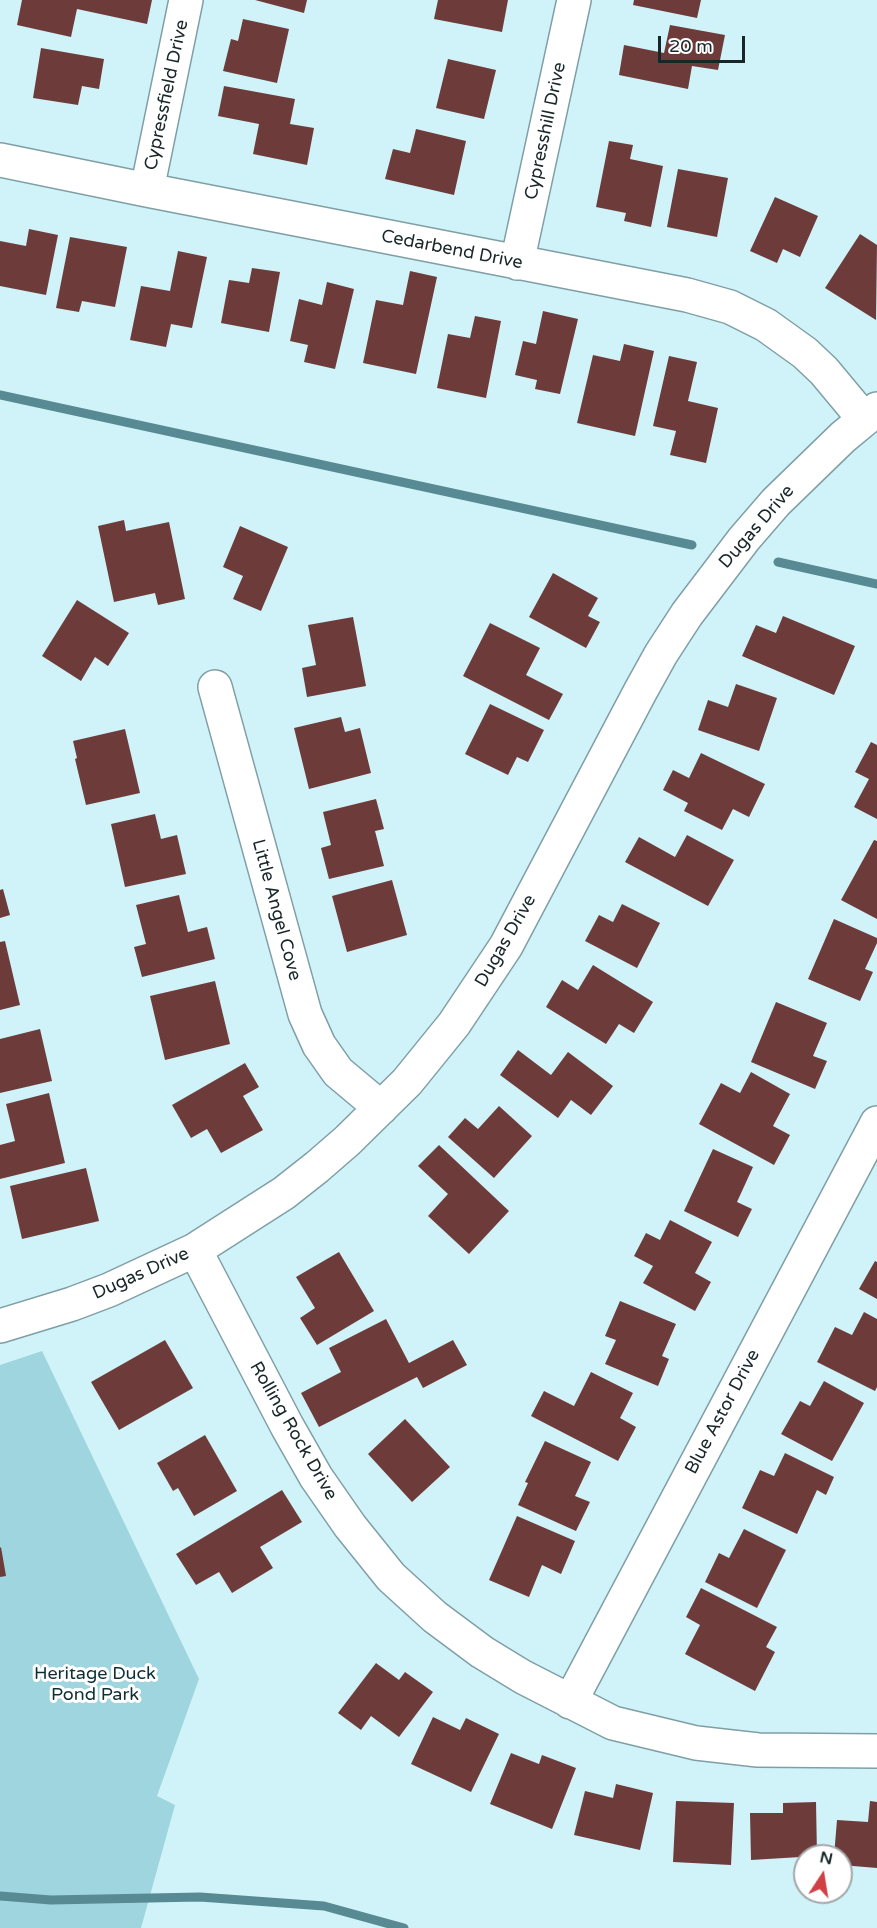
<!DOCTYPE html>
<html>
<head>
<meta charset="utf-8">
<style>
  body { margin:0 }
  #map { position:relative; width:877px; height:1928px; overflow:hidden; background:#d0f3f9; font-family:"Varela Round",sans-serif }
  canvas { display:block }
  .north { position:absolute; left:793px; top:1844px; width:60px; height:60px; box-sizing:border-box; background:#fff; border:2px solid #a3a8a9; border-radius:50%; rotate:12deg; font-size:16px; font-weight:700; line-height:24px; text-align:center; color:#182628 }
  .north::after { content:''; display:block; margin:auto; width:21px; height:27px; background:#d04145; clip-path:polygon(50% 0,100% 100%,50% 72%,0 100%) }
  .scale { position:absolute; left:658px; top:36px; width:87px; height:27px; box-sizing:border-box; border:3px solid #182628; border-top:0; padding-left:8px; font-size:18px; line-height:21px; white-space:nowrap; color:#182628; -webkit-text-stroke:4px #fff; paint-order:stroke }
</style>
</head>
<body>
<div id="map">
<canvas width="877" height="1928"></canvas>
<div class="north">N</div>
<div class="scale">20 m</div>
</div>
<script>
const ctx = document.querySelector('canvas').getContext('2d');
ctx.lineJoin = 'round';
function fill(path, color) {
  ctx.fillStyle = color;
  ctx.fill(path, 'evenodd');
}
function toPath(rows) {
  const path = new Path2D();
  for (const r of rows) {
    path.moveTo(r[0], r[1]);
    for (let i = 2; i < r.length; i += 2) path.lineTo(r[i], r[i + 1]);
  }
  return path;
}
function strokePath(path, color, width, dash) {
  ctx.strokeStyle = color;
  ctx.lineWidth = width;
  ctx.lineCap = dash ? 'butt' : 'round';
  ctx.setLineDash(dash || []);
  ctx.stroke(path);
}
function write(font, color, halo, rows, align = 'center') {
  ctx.font = font + ' "Varela Round",sans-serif';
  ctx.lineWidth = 6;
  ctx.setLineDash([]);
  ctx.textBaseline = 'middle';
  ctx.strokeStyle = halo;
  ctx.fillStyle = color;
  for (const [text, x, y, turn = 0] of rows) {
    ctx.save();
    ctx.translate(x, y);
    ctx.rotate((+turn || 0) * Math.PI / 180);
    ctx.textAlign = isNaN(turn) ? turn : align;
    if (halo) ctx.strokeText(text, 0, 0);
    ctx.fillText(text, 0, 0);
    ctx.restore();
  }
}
fill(toPath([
  [42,1351,199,1679,157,1796,175,1805,141,1928,0,1928,0,1365]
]), '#9fd5de');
strokePath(toPath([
  [0,395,692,545],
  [778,562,877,584],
  [0,1896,51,1900,200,1897,324,1906,404,1928]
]), '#588a93', 9);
fill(toPath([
  [22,0,152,0,147,24,77,9,71,37,17,25],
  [255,0,307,0,304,13],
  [438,0,508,0,502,32,434,19],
  [634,0,701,0,697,18,633,5],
  [243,19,289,29,277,83,223,71,231,39,238,41],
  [670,25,725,35,718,70,692,66,688,89,619,75,624,45,664,53],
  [41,48,104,59,99,89,82,86,78,105,33,98],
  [448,59,496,70,484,119,436,108],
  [224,86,295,99,290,124,314,128,307,165,253,154,259,124,218,116],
  [416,129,466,141,454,195,385,179,393,149,410,153],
  [609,141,633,145,630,159,663,166,651,227,624,221,626,213,596,207],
  [678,169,728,178,717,237,667,227],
  [775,197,818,216,800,257,783,249,777,263,750,251],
  [29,229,58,235,46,295,0,286,0,241,26,246],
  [860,234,877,245,876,320,825,288],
  [70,237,127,247,115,307,82,301,79,312,56,308],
  [178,251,207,257,192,328,171,324,166,347,130,340,141,286,170,291],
  [252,268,280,272,269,332,221,323,229,280,249,283],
  [410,271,437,277,416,374,363,363,376,300,403,305],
  [327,282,354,289,335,369,304,362,308,345,290,341,299,299,322,305],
  [543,311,578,319,560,394,535,389,537,380,515,375,523,341,536,344],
  [475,316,501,321,486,398,437,388,448,334,470,338],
  [624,344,654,351,635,436,577,423,593,355,620,361],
  [669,356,697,362,688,401,718,408,706,463,670,455,676,431,653,426],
  [124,520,126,531,169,522,185,599,158,605,155,593,114,602,98,526],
  [240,526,288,547,261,611,233,599,243,576,223,567],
  [553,573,598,598,588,616,600,622,586,648,529,617],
  [77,600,129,633,108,666,95,657,81,681,42,656],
  [783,616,855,646,834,695,742,656,756,625,776,633],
  [353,617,366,686,307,697,302,668,316,665,308,625],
  [490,623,540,648,526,675,563,694,549,720,463,676],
  [736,684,777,698,759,751,698,730,708,700,728,707],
  [490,704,544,730,528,762,517,757,508,775,465,754],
  [341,717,345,732,360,728,371,773,309,789,294,728],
  [125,729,140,793,86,805,75,759,77,758,73,741],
  [871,742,877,745,877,819,854,807,869,779,855,772],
  [701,753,765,784,749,817,733,809,722,830,684,811,688,803,663,790,673,770,689,778],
  [376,799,384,829,375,831,384,866,329,879,321,848,331,845,323,812],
  [155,814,161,839,177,835,186,874,125,887,111,824],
  [687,835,734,860,708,906,625,862,639,837,675,857],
  [874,840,877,841,877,919,841,900],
  [392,880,407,935,347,952,332,896],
  [3,889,10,915,0,918,0,890],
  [179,895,188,932,207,927,215,959,142,977,134,947,146,944,136,905],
  [622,904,660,923,637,968,585,941,599,915,613,922],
  [834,919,877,938,877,943,865,969,873,972,860,1001,808,979],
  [5,941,20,1005,0,1010,0,942],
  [593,965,653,1002,634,1033,619,1024,606,1044,546,1007,562,980,578,990],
  [215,981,230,1044,165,1060,150,996],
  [776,1002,827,1023,813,1056,827,1061,815,1089,751,1062],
  [40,1029,52,1081,0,1093,0,1039],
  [518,1050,551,1075,568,1052,613,1086,591,1115,571,1100,558,1118,500,1075],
  [245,1063,259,1087,243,1096,263,1130,221,1153,207,1129,191,1138,172,1105],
  [751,1072,790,1094,773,1126,790,1135,774,1165,699,1124,721,1083,740,1093],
  [49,1093,65,1163,0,1179,0,1145,15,1141,6,1104],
  [499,1106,532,1136,494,1178,448,1137,465,1118,478,1129],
  [439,1145,509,1211,469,1254,428,1216,448,1194,418,1166],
  [713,1149,753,1167,737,1202,752,1209,738,1237,684,1211],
  [86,1168,99,1221,22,1239,10,1186],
  [670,1220,712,1242,695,1273,711,1282,695,1311,643,1283,653,1266,634,1256,646,1233,660,1240],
  [339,1252,374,1311,317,1345,300,1318,315,1308,296,1277],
  [875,1261,877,1262,877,1299,859,1289],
  [620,1301,676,1324,662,1356,669,1359,658,1386,605,1364,616,1340,605,1336],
  [864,1312,877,1319,877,1387,875,1391,817,1362,835,1327,852,1335],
  [386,1319,409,1363,453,1340,467,1365,423,1388,417,1377,319,1427,301,1393,341,1372,329,1348],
  [165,1340,193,1388,119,1430,91,1382],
  [591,1372,633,1393,620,1418,636,1427,618,1461,531,1416,544,1391,574,1406],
  [824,1381,864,1403,832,1461,781,1434,800,1401,810,1406],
  [405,1419,450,1467,412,1502,368,1454],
  [205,1435,237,1491,194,1516,178,1488,173,1491,157,1463],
  [545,1441,591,1462,575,1496,590,1502,576,1531,518,1505,528,1483,525,1482],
  [785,1453,834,1477,826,1495,817,1490,797,1534,742,1508,760,1470,774,1476],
  [282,1490,302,1522,260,1547,273,1568,232,1593,219,1572,196,1585,176,1554],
  [517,1516,575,1541,561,1574,542,1565,529,1597,489,1580],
  [744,1529,786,1550,757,1608,705,1582,719,1553,729,1558],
  [1,1547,6,1576,0,1577,0,1548],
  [701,1588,777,1627,766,1647,775,1652,755,1691,685,1654,700,1625,686,1617],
  [376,1663,399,1680,405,1672,433,1692,399,1737,371,1716,361,1730,338,1713],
  [433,1717,460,1730,466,1718,499,1734,471,1792,411,1764],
  [511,1753,539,1764,542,1755,576,1768,552,1829,490,1804],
  [616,1784,653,1793,640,1850,574,1835,585,1791,613,1798],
  [676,1801,734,1803,731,1865,673,1862],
  [870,1801,877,1802,877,1868,841,1865,841,1856,834,1856,837,1820,868,1822],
  [816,1802,817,1856,751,1860,750,1813,783,1813,783,1803]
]), '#6d3c3a');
const minor = toPath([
  [0,160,147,190,687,295,730,307,766,325,805,353,824,371,864,419],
  [147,190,186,0],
  [517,263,574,0],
  [215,687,305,1014,319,1045,338,1072,381,1108],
  [195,1250,287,1426,316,1477,350,1526,391,1577,435,1617,482,1652,523,1677,613,1723,696,1743,758,1750,877,1751],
  [0,1326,72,1304,109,1290,195,1250,284,1193,317,1167,347,1141,407,1082,454,1024,506,946,640,692,661,654,687,614,744,539,776,502,843,437,877,409],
  [570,1702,877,1123]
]);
strokePath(minor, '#7f9fa5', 36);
strokePath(minor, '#fff', 33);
write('18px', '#182628', '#fff', [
  ["Cypressfield Drive",167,95,-78],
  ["Cypresshill Drive",546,131,-78],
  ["Cedarbend Drive",452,250,11],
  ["Dugas Drive",757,527,-49],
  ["Little Angel Cove",276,910,75],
  ["Dugas Drive",506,941,-60],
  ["Dugas Drive",141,1274,-24],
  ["Blue Astor Drive",723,1412,-62],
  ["Rolling Rock Drive",293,1431,60]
]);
write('18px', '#0c2f34', '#fff', [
  ["Heritage Duck",95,1674],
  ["Pond Park",95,1695]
]);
</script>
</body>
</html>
